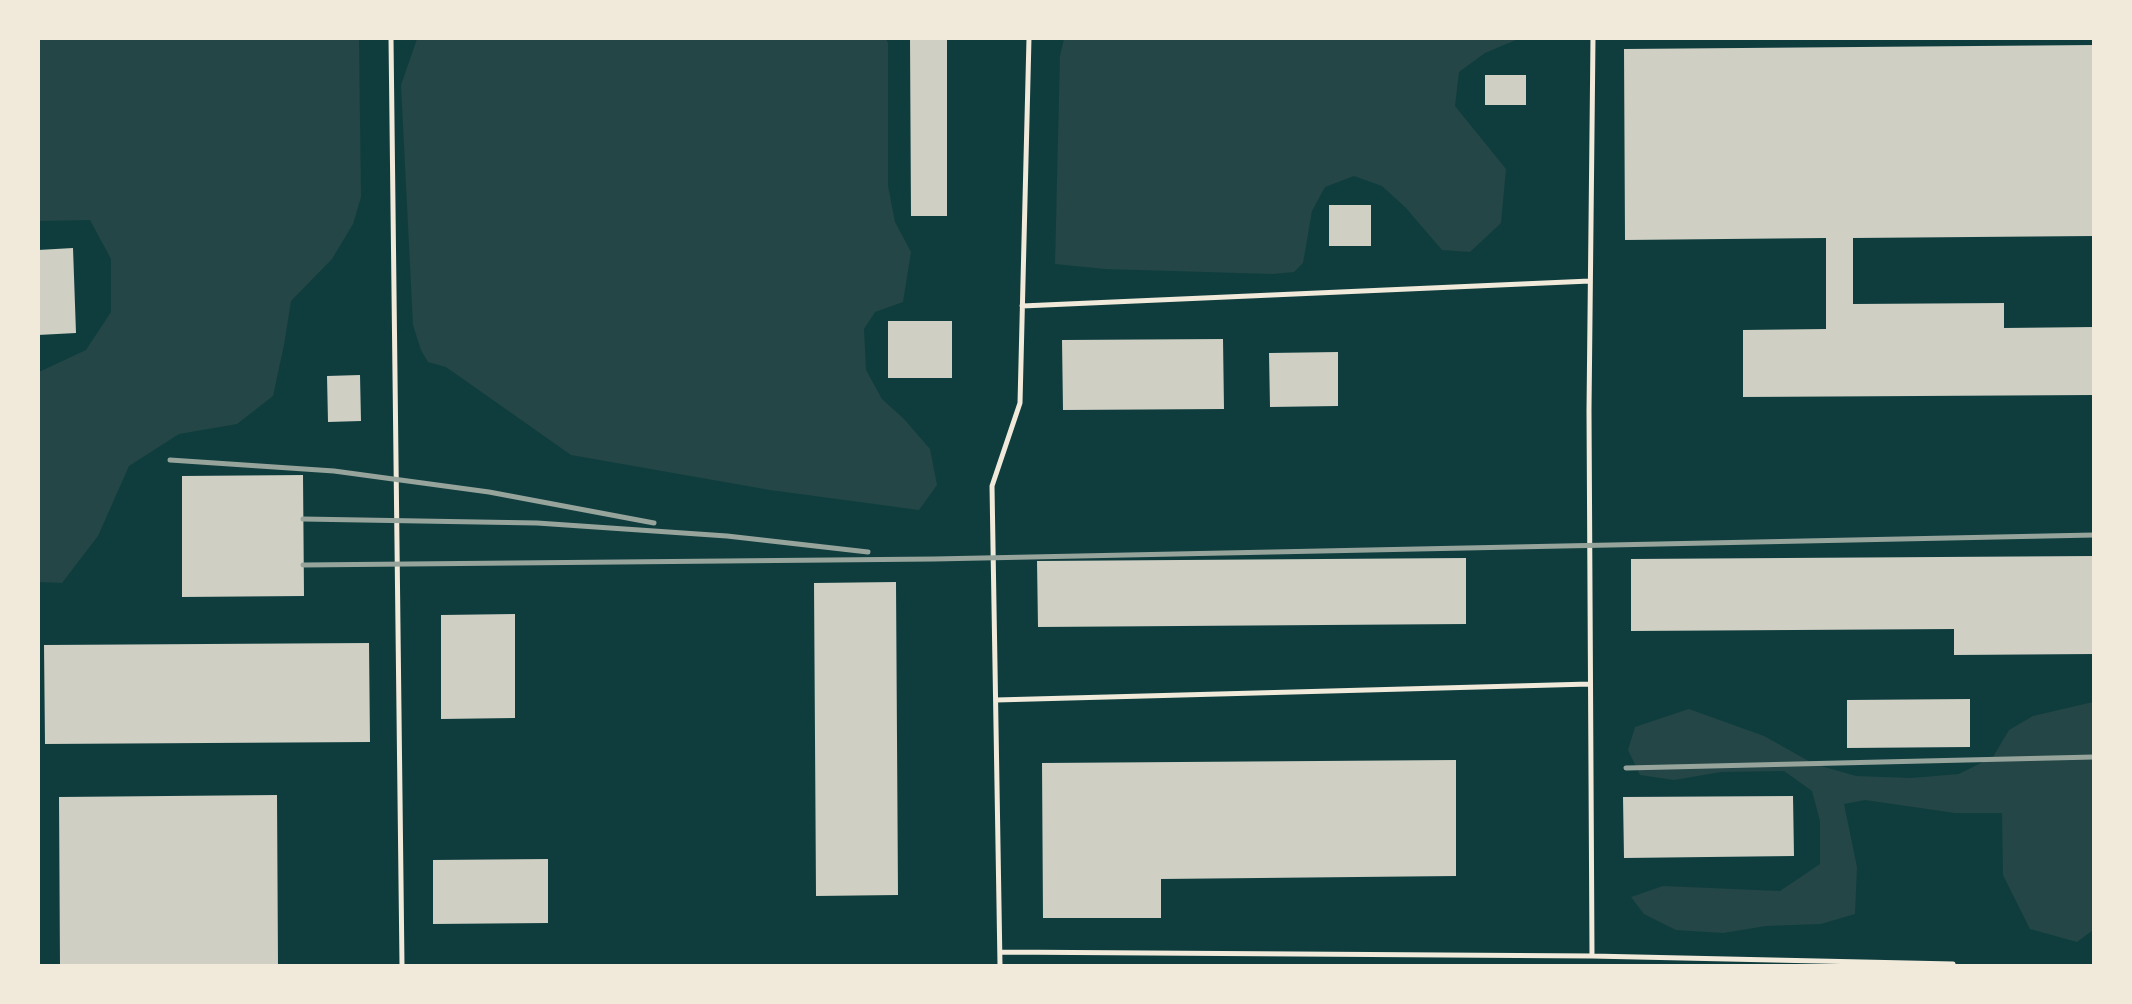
<!DOCTYPE html>
<html>
<head>
<meta charset="utf-8">
<style>
  body { margin:0 }
  #map { position:relative; width:2132px; height:1004px; overflow:hidden; background:#0f3d3e; font-family:Literata,serif }
  canvas { display:block }
  .frame { position:absolute; inset:0; border:40px solid #f1e9da; pointer-events:none }
</style>
</head>
<body>
<div id="map">
<canvas width="2132" height="1004"></canvas>
<div class="frame"></div>
</div>
<script>
const ctx = document.querySelector('canvas').getContext('2d');
ctx.lineJoin = 'round';
function fill(path, color) {
  ctx.fillStyle = color;
  ctx.fill(path, 'evenodd');
}
function toPath(rows) {
  const path = new Path2D();
  for (const r of rows) {
    path.moveTo(r[0], r[1]);
    for (let i = 2; i < r.length; i += 2) path.lineTo(r[i], r[i + 1]);
  }
  return path;
}
function strokePath(path, color, width, dash) {
  ctx.strokeStyle = color;
  ctx.lineWidth = width;
  ctx.lineCap = dash ? 'butt' : 'round';
  ctx.setLineDash(dash || []);
  ctx.stroke(path);
}
fill(toPath([
  [39,38,359,39,361,197,353,224,332,259,291,301,284,345,273,396,237,424,179,434,129,466,98,536,62,583,39,582,39,372,86,350,111,312,111,259,90,220,39,221],
  [417,39,886,39,888,43,888,186,895,222,911,252,903,302,875,312,864,329,866,370,882,399,904,419,930,449,937,485,919,510,770,490,571,455,446,367,428,362,421,350,413,325,401,85],
  [1064,39,1518,39,1485,53,1459,72,1455,106,1506,169,1501,223,1470,252,1442,250,1406,208,1382,186,1354,176,1325,187,1312,211,1303,263,1294,272,1273,274,1105,269,1055,264,1060,56],
  [2093,702,2093,930,2077,942,2030,929,2003,875,2002,813,1955,813,1865,800,1844,804,1857,867,1855,914,1821,924,1766,926,1723,933,1676,930,1644,914,1631,897,1663,886,1780,891,1820,864,1820,821,1812,791,1784,771,1721,772,1674,780,1640,775,1628,750,1635,727,1689,709,1764,736,1814,764,1856,776,1911,778,1959,774,1993,757,2009,730,2033,716]
]), '#244646');
fill(toPath([
  [910,38,947,38,947,216,911,216],
  [2094,45,2094,236,1853,238,1853,304,2004,303,2004,328,2094,327,2094,395,1743,397,1743,330,1826,329,1826,238,1625,240,1624,49],
  [1485,75,1526,75,1526,105,1485,105],
  [1329,205,1371,205,1371,246,1329,246],
  [73,248,76,333,38,335,38,250],
  [888,321,952,321,952,378,888,378],
  [1223,339,1224,409,1063,410,1062,340],
  [1338,352,1338,406,1270,407,1269,353],
  [360,375,361,421,328,422,327,376],
  [303,475,304,596,182,597,182,476],
  [2094,556,2094,654,1954,655,1954,629,1631,631,1631,559],
  [1466,558,1466,624,1038,627,1037,561],
  [896,582,898,895,816,896,814,583],
  [515,614,515,718,441,719,441,615],
  [369,643,370,742,45,744,44,645],
  [1970,699,1970,747,1847,748,1847,700],
  [1456,760,1456,876,1161,879,1161,918,1043,918,1042,763],
  [277,795,278,965,60,965,59,797],
  [1793,796,1794,856,1624,858,1623,797],
  [548,859,548,923,433,924,433,860]
]), '#cfcfc3');
strokePath(toPath([
  [391,38,402,965],
  [1022,306,1590,281],
  [996,700,1590,684],
  [1000,952,1592,956,1953,964],
  [1592,956,1589,410,1593,38],
  [1000,965,992,486,1020,403,1029,38]
]), '#f1e9da', 5);
strokePath(toPath([
  [170,460,334,471,489,492,654,523],
  [303,519,537,523,727,536,868,552],
  [303,565,934,559,2094,535],
  [1626,768,2094,757]
]), '#97a49c', 5);
</script>
</body>
</html>
